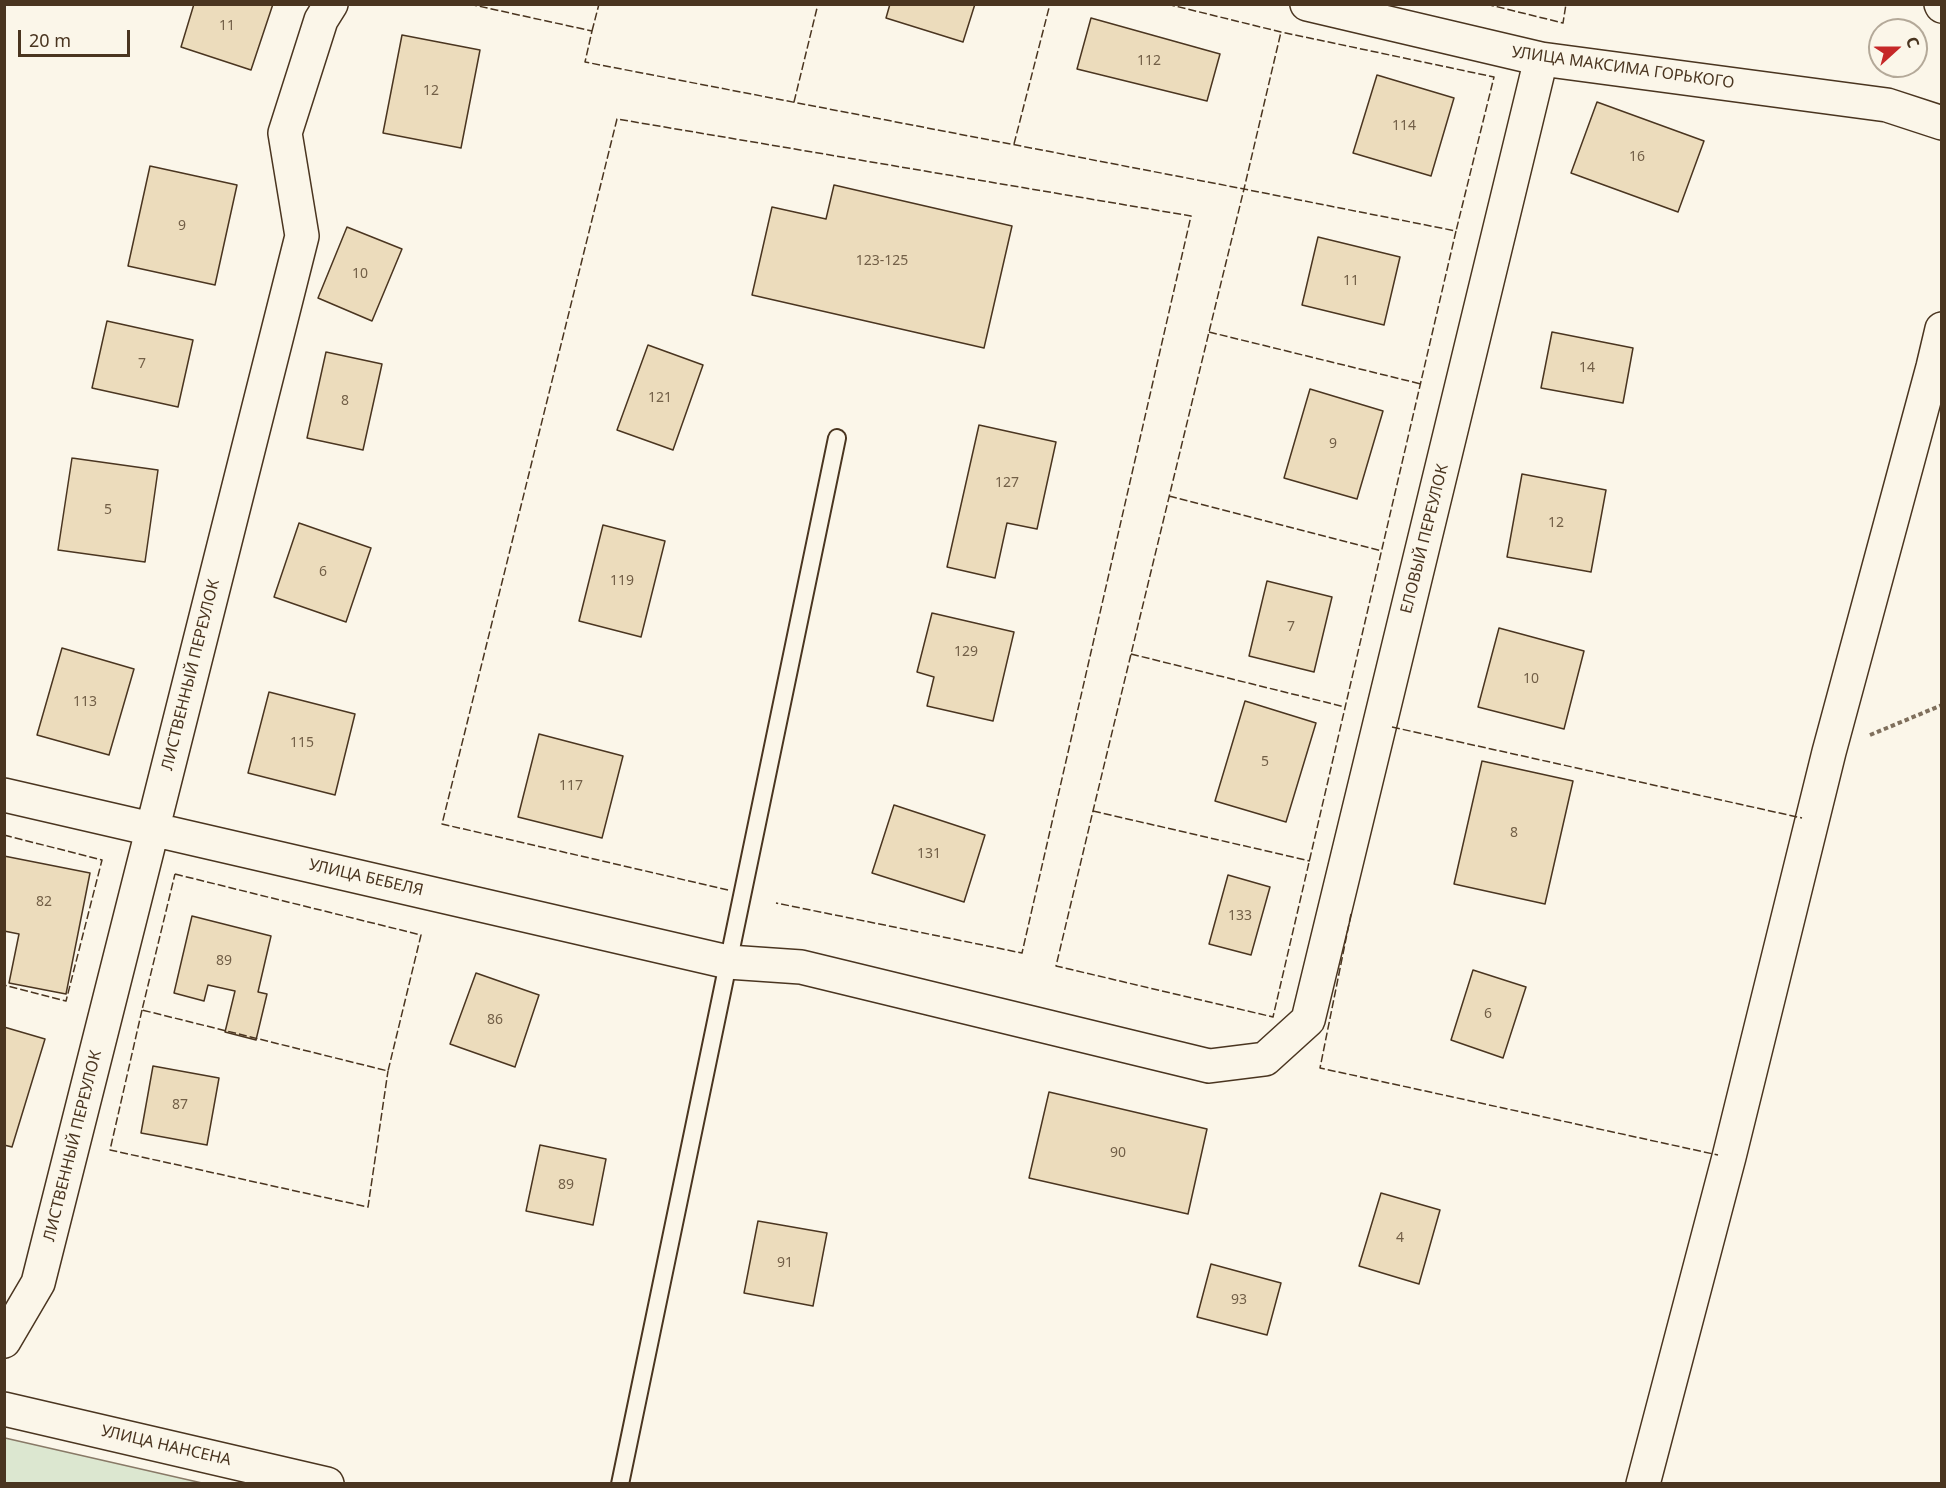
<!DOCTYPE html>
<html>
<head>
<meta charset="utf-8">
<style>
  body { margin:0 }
  #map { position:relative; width:1946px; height:1488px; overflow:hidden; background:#fbf6e9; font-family:"Noto Sans",sans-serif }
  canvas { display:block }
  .frame { position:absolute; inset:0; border:6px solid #4a3520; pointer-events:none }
  .north { position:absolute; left:1868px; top:18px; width:60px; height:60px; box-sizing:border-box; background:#fbf6e9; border:2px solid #b4a999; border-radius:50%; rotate:69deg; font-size:16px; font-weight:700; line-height:24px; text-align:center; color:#4a3520 }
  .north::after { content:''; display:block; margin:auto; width:21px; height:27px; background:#c62828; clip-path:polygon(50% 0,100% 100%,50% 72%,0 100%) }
  .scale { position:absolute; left:18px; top:30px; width:112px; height:27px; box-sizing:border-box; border:3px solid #4a3520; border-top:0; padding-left:8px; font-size:18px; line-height:21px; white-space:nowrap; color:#4a3520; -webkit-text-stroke:4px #fbf6e9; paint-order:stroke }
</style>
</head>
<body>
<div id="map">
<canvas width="1946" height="1488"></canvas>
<div class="frame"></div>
<div class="north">С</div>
<div class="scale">20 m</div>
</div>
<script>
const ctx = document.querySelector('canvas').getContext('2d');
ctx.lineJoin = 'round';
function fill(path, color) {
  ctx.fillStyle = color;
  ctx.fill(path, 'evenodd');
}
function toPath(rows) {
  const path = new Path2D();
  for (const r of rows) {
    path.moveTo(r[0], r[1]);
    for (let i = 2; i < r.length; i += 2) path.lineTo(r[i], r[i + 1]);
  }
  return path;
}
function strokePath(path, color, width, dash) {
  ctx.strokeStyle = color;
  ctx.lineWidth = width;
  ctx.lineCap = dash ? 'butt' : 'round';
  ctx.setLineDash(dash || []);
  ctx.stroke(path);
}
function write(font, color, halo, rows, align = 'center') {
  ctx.font = font + ' "Noto Sans",sans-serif';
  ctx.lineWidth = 4.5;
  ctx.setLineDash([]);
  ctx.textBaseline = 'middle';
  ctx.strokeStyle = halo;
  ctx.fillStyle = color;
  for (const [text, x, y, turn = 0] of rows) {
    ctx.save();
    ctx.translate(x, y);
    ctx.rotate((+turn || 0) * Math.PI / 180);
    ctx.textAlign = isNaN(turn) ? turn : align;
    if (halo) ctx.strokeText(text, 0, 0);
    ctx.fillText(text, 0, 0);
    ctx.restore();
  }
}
const green = toPath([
  [5,1438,202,1483,5,1483,5,1438]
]);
fill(green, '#dce7d0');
strokePath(green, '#887966', 1.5);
const building = toPath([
  [194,4,273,4,251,70,181,47,194,4],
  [890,4,975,4,963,42,886,18,890,4],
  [1091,18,1220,54,1207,101,1077,69,1091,18],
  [402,35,480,50,461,148,383,133,402,35],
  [1377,75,1454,98,1431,176,1353,153,1377,75],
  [1597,102,1704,141,1678,212,1571,173,1597,102],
  [150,166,237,185,215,285,128,266,150,166],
  [834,185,1012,226,984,348,752,295,772,207,826,219,834,185],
  [347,227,402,249,372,321,318,298,347,227],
  [1318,237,1400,257,1384,325,1302,305,1318,237],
  [107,321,193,340,178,407,92,388,107,321],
  [1552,332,1633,348,1623,403,1541,388,1552,332],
  [648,345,703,365,673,450,617,430,648,345],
  [326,352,382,364,363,450,307,438,326,352],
  [1310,389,1383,411,1357,499,1284,478,1310,389],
  [979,425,1056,442,1037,529,1007,523,995,578,947,567,979,425],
  [72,458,158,470,145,562,58,550,72,458],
  [1522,474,1606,490,1591,572,1507,557,1522,474],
  [299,523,371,548,346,622,274,597,299,523],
  [603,525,665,541,641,637,579,621,603,525],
  [1267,581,1332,597,1314,672,1249,656,1267,581],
  [932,613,1014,632,993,721,927,706,934,677,917,672,932,613],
  [1499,628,1584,651,1564,729,1478,707,1499,628],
  [62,648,134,669,109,755,37,735,62,648],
  [269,692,355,714,335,795,248,773,269,692],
  [1245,701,1316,723,1286,822,1215,801,1245,701],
  [539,734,623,756,602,838,518,817,539,734],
  [1482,761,1573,781,1545,904,1454,884,1482,761],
  [894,805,985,835,964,902,872,873,894,805],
  [4,856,90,873,66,994,9,983,19,934,4,931,4,856],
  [1228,875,1270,887,1251,955,1209,944,1228,875],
  [192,916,271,936,258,992,267,994,256,1040,225,1032,235,991,208,985,204,1001,174,993,192,916],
  [1473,970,1526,987,1503,1058,1451,1040,1473,970],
  [476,973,539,995,515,1067,450,1044,476,973],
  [4,1027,45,1039,12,1147,4,1145,4,1027],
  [153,1066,219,1078,207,1145,141,1133,153,1066],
  [1049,1092,1207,1129,1188,1214,1029,1178,1049,1092],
  [540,1145,606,1159,593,1225,526,1211,540,1145],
  [1381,1193,1440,1210,1419,1284,1359,1266,1381,1193],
  [758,1221,827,1233,813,1306,744,1293,758,1221],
  [1211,1264,1281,1283,1267,1335,1197,1317,1211,1264]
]);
fill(building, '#ecdcbc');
strokePath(building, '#4a3520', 1.5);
const service = toPath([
  [620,1484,837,438]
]);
const minor = toPath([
  [1307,4,1541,59,1887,105,1942,123],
  [1941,4,1942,6],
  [4,795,728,962,801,967,1209,1066,1265,1059,1308,1020,1541,59],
  [4,1341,38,1283,302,236,285,133,321,20,331,4],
  [1643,1484,1729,1157,1829,752,1933,367,1942,329]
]);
const secondary = toPath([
  [4,1409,327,1484]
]);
strokePath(service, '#4a3520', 20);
strokePath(minor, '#4a3520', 36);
strokePath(secondary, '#4a3520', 36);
strokePath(toPath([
  [1870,735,1942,705]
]), '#7f6f5c', 4, [4.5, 3]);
strokePath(service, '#fbf6e9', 16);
strokePath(minor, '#fbf6e9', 33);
strokePath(secondary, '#fbf6e9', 33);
strokePath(toPath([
  [469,4,592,31,585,62,1244,189,1456,231,1273,1017,1056,966,1093,811,1209,332,1244,189,1281,32],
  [1167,4,1281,32,1494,77,1456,231],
  [1486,4,1563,23,1566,4],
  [592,31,599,4],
  [794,102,818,4],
  [1014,144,1050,4],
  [1209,332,1421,384],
  [1169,496,1382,551],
  [1131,654,1345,707],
  [1392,727,1802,818],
  [1093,811,1310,861],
  [4,835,102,860,66,1001,4,985],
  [175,874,421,935,388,1071,142,1010,175,874],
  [728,890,442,824,617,119,1191,216,1022,953,776,903],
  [1351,914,1320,1068,1718,1155],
  [142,1010,110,1150,368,1207,388,1071]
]), '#4a3520', 1.5, [8, 3]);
write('14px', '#725f47', null, [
  ["11",227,26],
  ["112",1149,61],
  ["12",431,91],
  ["114",1404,126],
  ["16",1637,157],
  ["9",182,226],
  ["123-125",882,261],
  ["10",360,274],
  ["11",1351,281],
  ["7",142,364],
  ["14",1587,368],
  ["121",660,398],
  ["8",345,401],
  ["9",1333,444],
  ["127",1007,483],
  ["5",108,510],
  ["12",1556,523],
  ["6",323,572],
  ["119",622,581],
  ["7",1291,627],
  ["129",966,652],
  ["10",1531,679],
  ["113",85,702],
  ["115",302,743],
  ["5",1265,762],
  ["117",571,786],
  ["8",1514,833],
  ["131",929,854],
  ["82",44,902],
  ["133",1240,916],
  ["89",224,961],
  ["6",1488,1014],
  ["86",495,1020],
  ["87",180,1105],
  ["90",1118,1153],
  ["89",566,1185],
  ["4",1400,1238],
  ["91",785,1263],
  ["93",1239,1300]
]);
write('16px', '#4a3520', '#fbf6e9', [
  ["УЛИЦА МАКСИМА ГОРЬКОГО",1623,68,8],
  ["ЕЛОВЫЙ ПЕРЕУЛОК",1425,539,-76],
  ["ЛИСТВЕННЫЙ ПЕРЕУЛОК",191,675,-76],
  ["УЛИЦА БЕБЕЛЯ",366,878,13],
  ["ЛИСТВЕННЫЙ ПЕРЕУЛОК",73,1146,-76],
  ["УЛИЦА НАНСЕНА",166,1446,13]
]);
</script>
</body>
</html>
